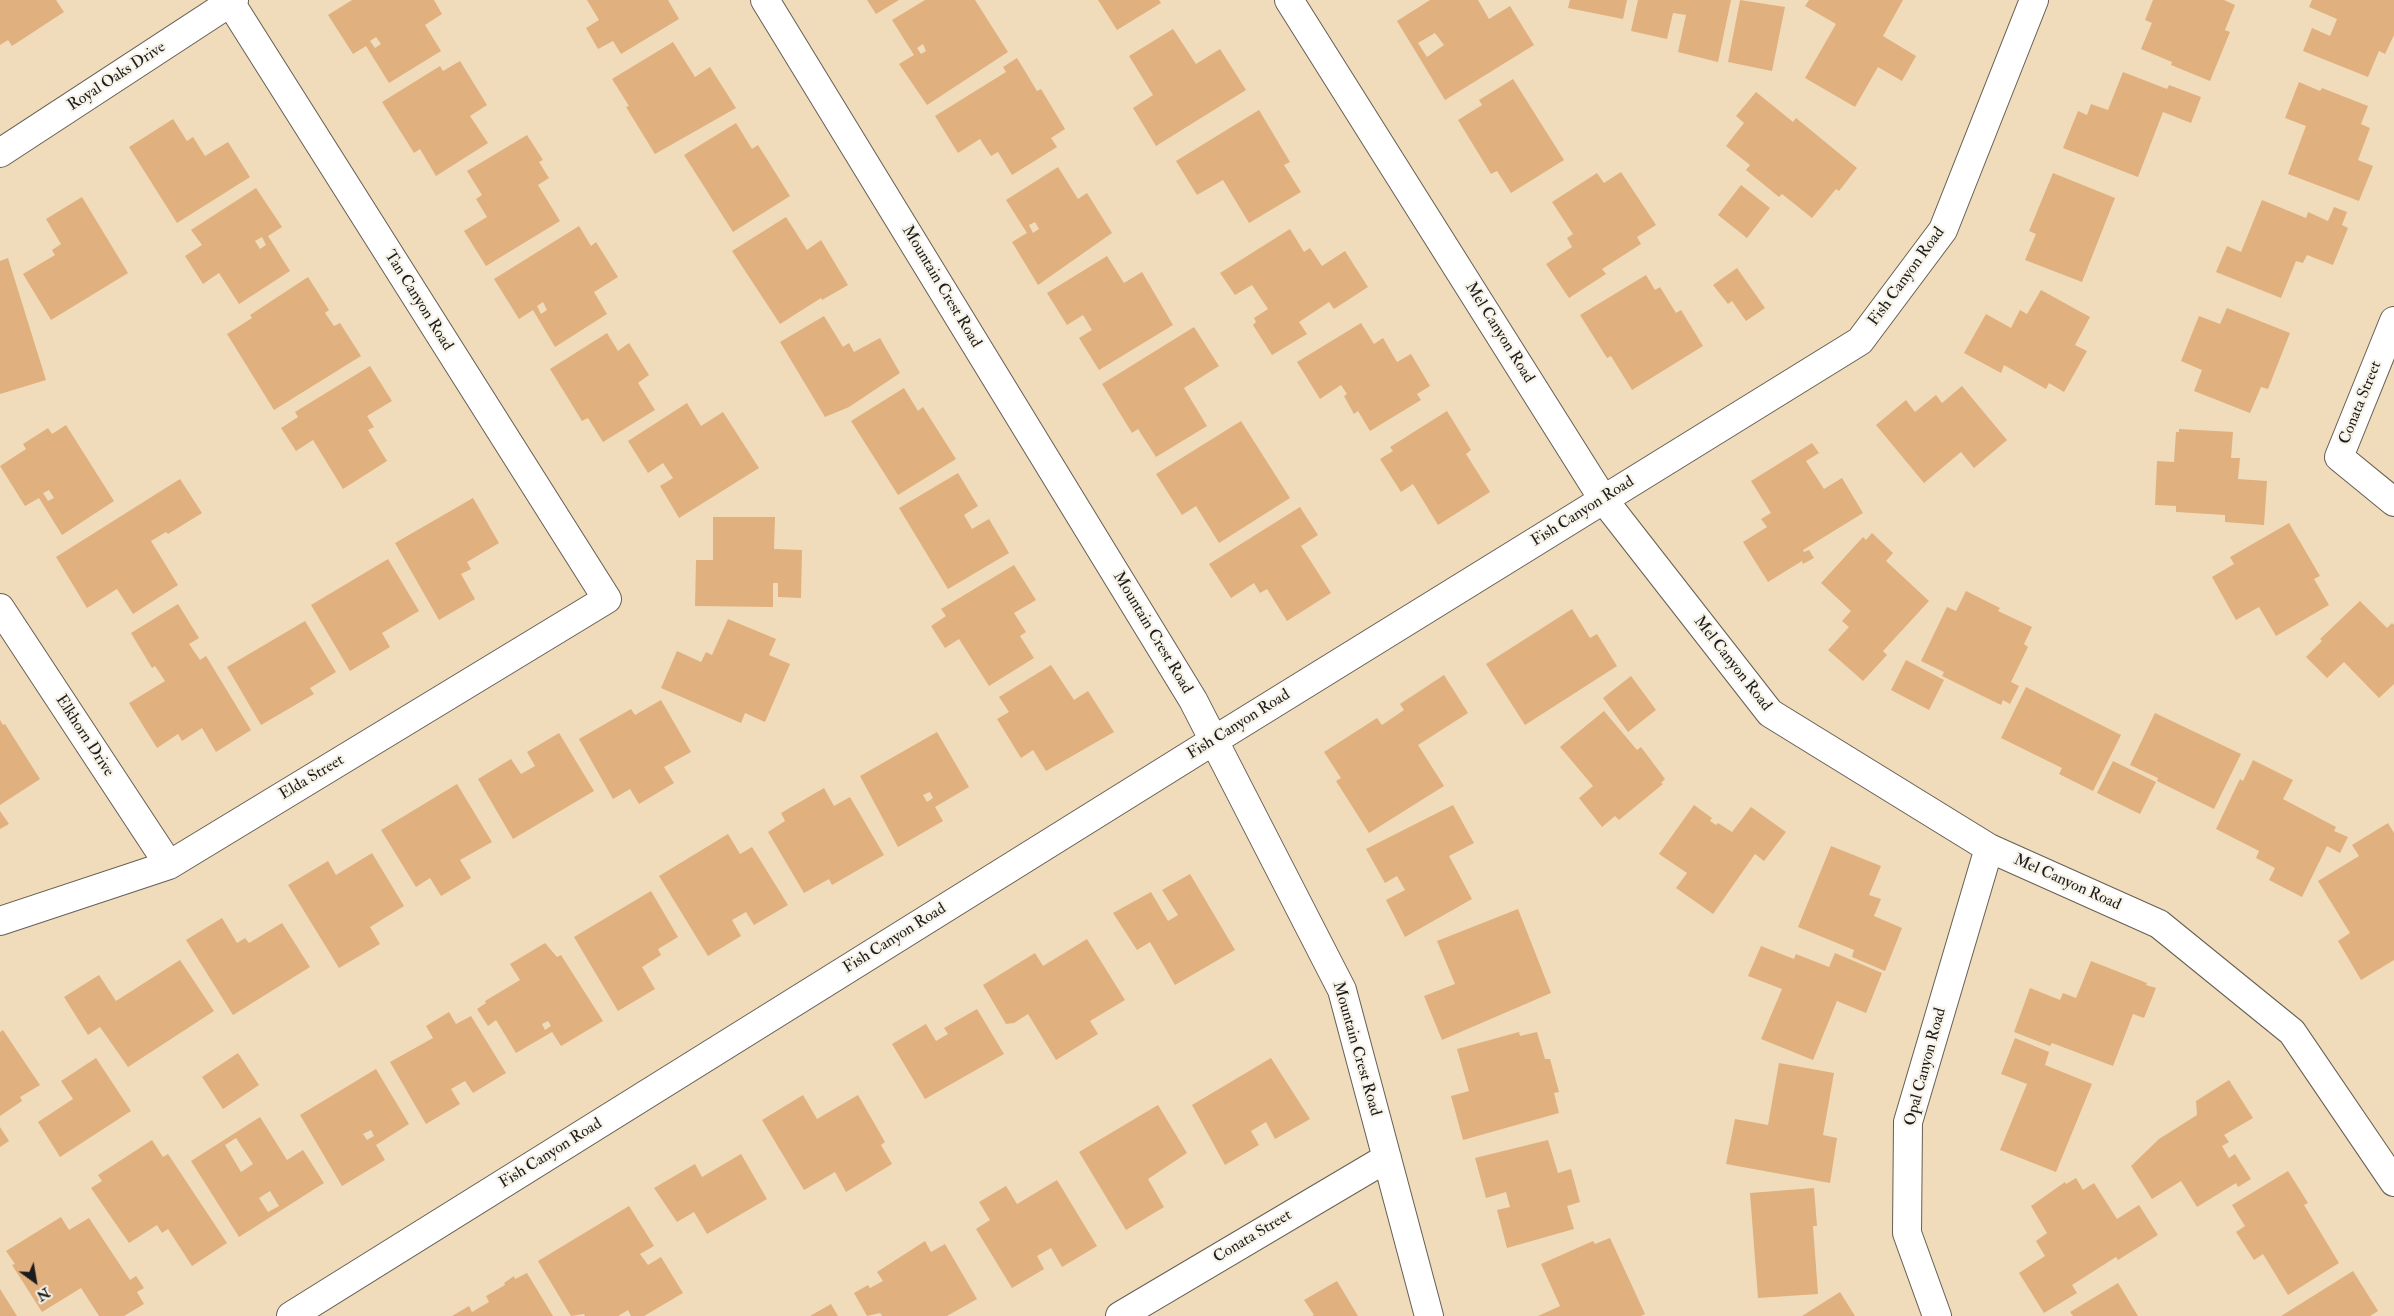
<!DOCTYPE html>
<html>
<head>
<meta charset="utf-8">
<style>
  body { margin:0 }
  #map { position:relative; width:2394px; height:1316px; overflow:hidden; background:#f0dcbb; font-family:"IM FELL Double Pica",serif }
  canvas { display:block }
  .north { position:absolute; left:10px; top:1256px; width:50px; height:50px; -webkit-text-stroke:4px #f7f3e8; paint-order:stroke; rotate:148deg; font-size:14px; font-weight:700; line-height:20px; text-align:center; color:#1c1c1c }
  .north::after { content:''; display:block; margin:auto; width:18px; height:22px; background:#1c1c1c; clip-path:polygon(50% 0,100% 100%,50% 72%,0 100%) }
</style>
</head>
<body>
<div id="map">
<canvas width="2394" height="1316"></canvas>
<div class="north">N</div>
</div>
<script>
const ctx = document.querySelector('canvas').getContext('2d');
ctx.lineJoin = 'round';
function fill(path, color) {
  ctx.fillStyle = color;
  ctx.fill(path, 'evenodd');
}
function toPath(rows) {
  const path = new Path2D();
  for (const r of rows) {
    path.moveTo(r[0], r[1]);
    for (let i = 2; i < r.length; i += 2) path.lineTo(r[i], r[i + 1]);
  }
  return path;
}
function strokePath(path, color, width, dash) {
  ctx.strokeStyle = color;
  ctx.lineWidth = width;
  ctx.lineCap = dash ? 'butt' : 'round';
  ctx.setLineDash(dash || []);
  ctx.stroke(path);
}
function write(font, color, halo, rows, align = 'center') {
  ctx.font = font + ' "IM FELL Double Pica",serif';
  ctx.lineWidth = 4.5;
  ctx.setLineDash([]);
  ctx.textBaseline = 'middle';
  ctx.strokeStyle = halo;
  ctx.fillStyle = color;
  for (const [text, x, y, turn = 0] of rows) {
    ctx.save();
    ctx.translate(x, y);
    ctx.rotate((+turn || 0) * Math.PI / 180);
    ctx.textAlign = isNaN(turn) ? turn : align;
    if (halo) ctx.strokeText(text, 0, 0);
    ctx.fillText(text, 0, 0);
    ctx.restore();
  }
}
fill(toPath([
  [0,0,56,0,64,12,12,46,8,40,0,45],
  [352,0,434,0,442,14,425,25,441,51,389,83,366,46,353,54,328,15],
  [376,37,381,44,375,48,370,41],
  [587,0,668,0,679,19,621,54,613,41,598,49,586,28,599,20],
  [867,0,899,0,876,14],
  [925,0,975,0,1008,52,927,105,899,64,914,55,892,20],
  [923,44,926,51,921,54,917,48],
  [1098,0,1159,0,1161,3,1117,30],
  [1430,0,1478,0,1489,19,1510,6,1534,45,1445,100,1397,21],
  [1435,33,1444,45,1427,57,1418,43],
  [1570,0,1627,0,1623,19,1568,8],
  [1638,0,1731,0,1718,62,1678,52,1686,15,1673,13,1667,39,1631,31],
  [1740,0,1785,7,1772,71,1728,62],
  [1809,0,1903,0,1883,36,1916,56,1902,81,1878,67,1855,107,1805,78,1836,24,1805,6],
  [2153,0,2224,0,2235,5,2225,30,2230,32,2210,81,2171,65,2172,62,2141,49,2152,23,2145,20],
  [2312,0,2394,0,2394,35,2385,54,2379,51,2368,77,2303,51,2312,28,2330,36,2337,19,2309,7],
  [1173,29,1196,64,1220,49,1246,90,1156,146,1133,108,1153,95,1129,56],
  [673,42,695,77,710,67,736,108,655,154,626,107,629,106,612,79],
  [1017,58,1037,91,1041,89,1065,129,1051,138,1057,147,1012,175,998,152,991,156,980,139,958,153,935,116,1006,72,1003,67],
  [460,61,487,105,470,116,488,143,436,176,420,149,414,153,382,102,440,66,443,71],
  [2123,72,2167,89,2169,85,2201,97,2191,123,2163,112,2138,177,2063,148,2078,111,2087,115,2091,104,2108,110],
  [1513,79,1564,160,1511,193,1497,171,1491,174,1458,120,1482,105,1479,100],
  [2299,82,2320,91,2322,88,2368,106,2361,124,2370,128,2358,160,2373,166,2359,201,2288,174,2306,126,2285,118],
  [1756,92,1793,122,1796,118,1857,168,1839,191,1836,189,1812,218,1782,194,1779,197,1746,170,1750,165,1726,146,1744,123,1736,116],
  [1259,110,1290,162,1284,165,1301,192,1249,223,1223,180,1197,195,1176,161],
  [173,119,187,141,193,137,205,156,228,142,250,177,177,223,129,147],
  [736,123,752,149,758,145,790,196,733,232,684,155],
  [527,135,543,160,539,162,549,178,538,185,560,221,486,266,464,231,487,217,476,199,482,195,467,171],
  [1058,167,1078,199,1087,193,1112,233,1038,285,1012,242,1027,233,1006,200],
  [1035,222,1039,229,1033,233,1029,225],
  [1621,172,1656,225,1637,237,1641,244,1602,269,1606,274,1569,298,1546,264,1572,247,1567,238,1573,234,1552,202,1597,173,1604,183],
  [2053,173,2115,198,2082,282,2025,260,2036,234,2029,231],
  [1741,185,1770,208,1747,238,1718,215],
  [256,188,282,227,268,236,290,271,239,304,219,273,203,284,185,256,202,245,191,230],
  [262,237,266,245,260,249,255,241],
  [82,197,128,273,51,320,23,274,55,255,52,250,61,244,46,219],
  [2262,200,2306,218,2308,212,2328,221,2334,207,2347,212,2342,225,2348,228,2333,265,2307,255,2303,263,2296,261,2281,298,2216,272,2227,246,2241,252],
  [786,217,807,250,821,240,848,285,822,300,821,298,780,324,732,251],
  [579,226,591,246,596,242,618,277,594,292,607,314,555,347,533,310,519,319,494,279],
  [543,302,547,310,541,314,537,306],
  [1290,229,1304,252,1310,248,1322,266,1345,251,1368,287,1334,309,1329,302,1299,322,1307,334,1272,355,1253,325,1256,322,1254,318,1268,309,1252,285,1235,295,1220,273],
  [1107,256,1124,283,1142,272,1173,325,1099,370,1079,338,1092,330,1083,315,1067,325,1047,293],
  [8,258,46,380,0,394,0,261],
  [1737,268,1765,308,1746,321,1732,301,1728,304,1713,285],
  [1646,275,1655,290,1660,287,1676,313,1681,310,1703,346,1632,390,1611,356,1607,358,1580,315],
  [308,277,329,310,325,313,334,326,340,323,361,356,274,410,227,334,252,318,250,315],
  [2041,290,2090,317,2075,345,2087,351,2064,392,2049,383,2046,389,2004,365,2001,373,1964,353,1986,314,2011,328,2020,310,2027,314],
  [2227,308,2290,333,2268,389,2261,387,2250,413,2194,391,2202,370,2181,361,2199,316,2220,324],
  [824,316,843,347,849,343,854,352,880,338,900,373,849,407,825,417,780,342],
  [1361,323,1374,344,1383,338,1397,362,1411,354,1430,386,1417,394,1421,400,1370,431,1358,411,1354,414,1344,396,1347,394,1341,385,1320,399,1297,362],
  [1194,327,1219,366,1184,388,1207,426,1156,457,1138,429,1132,433,1102,384],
  [607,333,618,351,629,343,649,375,638,383,655,410,603,442,588,418,582,421,550,369],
  [370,366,392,401,367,416,374,427,368,430,387,461,343,489,313,440,296,451,281,428,298,417,295,412],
  [1962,386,2007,440,1974,468,1961,452,1924,483,1876,425,1906,400,1915,412,1936,395,1942,403],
  [904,388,918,411,923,407,956,459,898,495,851,421],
  [687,403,701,426,723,412,759,468,679,518,660,486,673,478,663,463,648,473,628,441],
  [1447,411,1471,450,1466,454,1490,492,1438,525,1413,484,1401,492,1380,459,1393,451,1390,447],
  [1241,421,1290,498,1219,543,1196,506,1182,515,1156,474],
  [66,425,114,501,62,535,39,498,25,506,0,466,26,449,23,444,48,428,52,434],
  [49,490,54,498,48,501,43,493],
  [2179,429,2233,432,2231,458,2240,458,2238,479,2267,481,2264,525,2225,522,2225,515,2176,512,2176,506,2155,505,2157,461,2174,462,2176,432,2179,432],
  [1812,443,1819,453,1806,461,1824,489,1842,478,1863,513,1803,550,1804,552,1809,550,1814,558,1803,564,1802,561,1768,582,1743,542,1767,527,1761,519,1771,513,1751,481],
  [958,473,978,506,964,515,972,529,989,519,1009,553,948,589,899,508],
  [180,479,202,513,168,534,166,532,151,541,178,585,133,614,117,589,87,608,56,557],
  [473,498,499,543,467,562,471,569,461,574,475,599,439,620,395,543],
  [1300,507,1318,535,1301,546,1331,593,1287,621,1267,589,1260,593,1254,583,1231,598,1209,564],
  [713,517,775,517,774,549,802,550,801,598,778,597,778,583,773,583,773,607,695,606,696,560,713,560],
  [2289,523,2320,576,2314,579,2329,605,2276,636,2259,607,2236,620,2212,577,2234,564,2230,557],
  [1872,533,1893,553,1886,561,1929,601,1883,651,1887,655,1863,681,1828,650,1849,627,1842,621,1851,611,1821,583,1863,537,1866,540],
  [388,559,419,611,382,633,390,647,350,671,311,605],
  [1014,565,1036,600,1014,613,1026,632,1020,636,1034,658,989,686,959,639,945,648,931,626,946,616,941,609],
  [1966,591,2000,608,1998,611,2032,627,2024,644,2028,647,2011,682,2019,686,2010,704,2003,700,2001,705,1942,676,1944,672,1921,661,1947,607,1956,611],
  [2360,601,2387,628,2392,623,2394,625,2394,684,2379,698,2344,662,2327,678,2306,657,2322,641,2320,639],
  [178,604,199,638,189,644,200,660,206,656,251,730,216,752,202,728,182,741,178,734,157,748,129,703,165,681,155,666,152,668,131,633],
  [1572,609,1590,638,1597,634,1617,666,1525,725,1486,664],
  [728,619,776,639,769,655,790,664,765,722,745,713,741,723,661,688,677,651,701,662,706,652,712,655],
  [305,621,336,672,310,688,314,694,261,725,227,667],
  [1906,660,1944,680,1929,710,1891,690],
  [1051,665,1074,700,1088,691,1114,732,1046,771,1033,750,1021,758,997,719,1009,712,999,697],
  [1444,675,1468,713,1418,745,1444,786,1369,833,1336,781,1341,778,1324,752,1377,718,1382,725,1404,710,1400,704],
  [1631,676,1656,710,1628,732,1603,698],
  [2026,687,2121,735,2093,791,2059,774,2062,768,2001,738],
  [661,700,691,752,664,767,674,783,639,804,630,789,613,799,579,739,631,709,635,715],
  [1604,711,1637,750,1641,747,1665,779,1661,783,1663,784,1619,820,1615,816,1602,827,1579,798,1593,786,1560,747],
  [2155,713,2241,754,2214,809,2157,781,2158,778,2130,765],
  [0,720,3,725,5,724,40,779,0,805],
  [937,732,969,787,935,807,943,821,898,847,860,776],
  [930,792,933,798,927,802,923,795],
  [559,733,594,791,513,839,478,779,511,759,521,774,535,766,527,752],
  [2253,760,2293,780,2283,799,2336,827,2334,831,2348,837,2340,853,2327,846,2302,897,2269,880,2275,868,2256,858,2259,851,2216,829,2240,779,2243,781],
  [2113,761,2156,782,2140,814,2097,793],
  [457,784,492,842,460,860,471,878,441,896,430,878,416,887,381,830],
  [824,788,834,806,850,797,884,855,832,885,829,879,804,893,768,832,785,821,781,813],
  [1453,805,1474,843,1449,856,1472,899,1405,937,1386,900,1405,890,1397,876,1385,883,1366,849],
  [1694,805,1712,818,1710,821,1716,825,1718,823,1732,832,1751,807,1786,832,1764,861,1755,854,1713,914,1676,888,1687,873,1659,854],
  [0,811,9,824,0,829],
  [2388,823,2394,833,2394,960,2361,980,2338,941,2350,933,2318,881,2359,856,2352,845],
  [728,834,740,854,752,847,788,905,754,925,746,912,732,920,741,936,708,956,659,876],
  [1831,846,1881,866,1869,895,1881,899,1874,916,1902,928,1885,971,1852,957,1854,950,1798,927],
  [372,853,404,906,370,927,380,944,339,968,288,885,328,861,336,875],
  [1190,874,1235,950,1175,985,1150,942,1137,950,1113,913,1151,892,1168,921,1178,915,1162,890],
  [651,891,678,937,658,949,661,955,642,967,655,989,618,1011,574,937],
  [1518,909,1551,993,1442,1040,1424,996,1455,984,1437,941],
  [222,918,237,943,245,938,249,943,282,923,310,967,233,1015,186,940],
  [1087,939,1125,1000,1090,1021,1098,1034,1056,1060,1028,1014,1014,1023,1006,1024,983,985,1035,953,1043,966],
  [545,943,557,957,561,955,603,1021,561,1046,552,1032,516,1053,496,1020,488,1026,477,1009,486,1003,485,1001,520,980,510,964],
  [548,1021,551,1026,545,1030,542,1024],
  [1761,946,1794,959,1796,954,1829,967,1835,953,1882,973,1866,1013,1837,1001,1813,1060,1761,1039,1782,989,1748,976],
  [180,960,214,1011,128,1067,100,1027,88,1035,64,997,99,975,116,1001],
  [2091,961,2147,983,2146,985,2156,988,2144,1018,2133,1014,2113,1066,2052,1043,2050,1046,2014,1032,2030,988,2060,1000,2063,993,2076,998],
  [977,1009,1004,1054,925,1099,892,1044,926,1024,936,1041,948,1034,944,1028],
  [449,1012,456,1024,471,1016,506,1073,473,1093,465,1081,451,1089,460,1104,426,1124,390,1062,433,1038,426,1026],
  [3,1030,40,1085,20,1097,22,1101,0,1116,0,1032],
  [1519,1032,1520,1036,1537,1032,1545,1059,1550,1059,1559,1092,1554,1093,1559,1113,1463,1140,1451,1096,1469,1091,1457,1049],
  [2015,1038,2049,1052,2045,1065,2092,1084,2056,1172,2000,1150,2027,1084,2001,1074],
  [238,1053,259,1085,223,1109,202,1077],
  [96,1058,131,1111,60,1157,38,1122,73,1099,61,1081],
  [1271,1058,1310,1119,1275,1139,1266,1122,1251,1131,1259,1145,1225,1165,1192,1105],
  [1779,1063,1834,1073,1823,1135,1837,1138,1830,1183,1726,1164,1735,1119,1768,1125],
  [376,1069,409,1124,376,1145,385,1160,342,1186,300,1115],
  [371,1130,374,1136,367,1140,363,1134],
  [2229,1080,2253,1118,2224,1135,2229,1142,2222,1146,2229,1158,2235,1154,2251,1179,2238,1187,2236,1183,2197,1207,2181,1181,2152,1199,2131,1166,2159,1139,2197,1115,2196,1101],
  [803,1095,817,1119,858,1095,885,1142,881,1145,892,1164,846,1192,835,1172,804,1190,762,1120],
  [1158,1105,1187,1153,1148,1179,1164,1207,1126,1230,1079,1152],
  [260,1117,287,1160,303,1150,324,1183,239,1237,191,1161],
  [236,1138,253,1164,241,1172,225,1145],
  [270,1191,279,1206,268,1212,259,1198],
  [0,1127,9,1141,0,1147],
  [152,1140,163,1157,168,1154,227,1243,192,1266,168,1229,162,1233,157,1225,129,1243,91,1188,102,1181,98,1175],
  [1548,1140,1558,1173,1571,1169,1580,1202,1567,1206,1574,1229,1507,1248,1497,1210,1510,1207,1506,1192,1486,1198,1475,1158],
  [741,1154,767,1199,707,1234,694,1212,677,1222,654,1188,695,1164,702,1177],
  [2288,1171,2308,1203,2304,1205,2339,1263,2288,1295,2263,1254,2254,1260,2236,1232,2245,1226,2232,1205],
  [2076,1178,2083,1190,2094,1183,2117,1219,2139,1205,2158,1235,2118,1260,2116,1257,2072,1285,2077,1293,2044,1313,2019,1273,2045,1256,2036,1241,2047,1233,2031,1206,2065,1182,2066,1184],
  [1057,1180,1097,1246,1062,1267,1051,1248,1037,1256,1044,1269,1012,1288,976,1229,990,1220,979,1202,1006,1186,1017,1204],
  [1814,1188,1817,1226,1813,1226,1818,1294,1758,1298,1750,1193],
  [629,1206,654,1246,640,1254,648,1265,661,1257,683,1293,644,1316,631,1316,628,1310,618,1316,585,1316,584,1314,571,1316,538,1261],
  [61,1217,69,1230,89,1218,130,1280,136,1276,144,1288,137,1292,144,1304,124,1316,99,1316,81,1288,42,1312,12,1265,15,1264,6,1251],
  [1610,1238,1645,1314,1641,1316,1538,1316,1560,1306,1541,1264,1593,1241,1595,1244],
  [925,1241,931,1252,945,1244,977,1299,947,1316,882,1316,880,1313,867,1316,854,1293,868,1285,870,1288,883,1281,877,1272],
  [2353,1271,2378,1311,2370,1316,2281,1316],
  [527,1273,553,1316,452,1316,469,1306,472,1312,489,1302,486,1296,505,1285,504,1283,514,1276,515,1279],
  [1337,1281,1358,1316,1312,1316,1314,1315,1304,1300],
  [2118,1283,2138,1316,2073,1316,2070,1312],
  [0,1289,17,1316,0,1316],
  [1840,1292,1855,1316,1802,1316],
  [831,1304,838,1316,810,1316]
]), '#e0b07f');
const minor = toPath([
  [765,0,1193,700,1342,990,1429,1316],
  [1289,0,1603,499,1770,713,1989,848,2159,924,2292,1032,2394,1182],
  [2394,321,2339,457,2394,502],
  [0,608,169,865],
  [0,921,169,865,607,599,230,2],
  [291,1316,1213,741,1860,341,1943,230,2034,0],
  [1120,1316,1387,1158],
  [1937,1316,1907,1233,1908,1122,1989,848]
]);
const tertiary = toPath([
  [0,153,234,0]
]);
strokePath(minor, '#665f54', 30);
strokePath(tertiary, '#665f54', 30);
strokePath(minor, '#fff', 28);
strokePath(tertiary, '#fff', 28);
write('16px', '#1c1c1c', '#f7f3e8', [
  ["Royal Oaks Drive",117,77,-33],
  ["Fish Canyon Road",1907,277,-54],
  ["Mountain Crest Road",941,287,59],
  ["Tan Canyon Road",418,301,58],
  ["Mel Canyon Road",1499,333,58],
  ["Conata Street",2361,403,-68],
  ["Fish Canyon Road",1583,512,-32],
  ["Mountain Crest Road",1152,633,59],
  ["Mel Canyon Road",1732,664,52],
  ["Fish Canyon Road",1239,725,-32],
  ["Elkhorn Drive",84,736,57],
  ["Elda Street",312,778,-31],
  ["Mel Canyon Road",2067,883,24],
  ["Fish Canyon Road",895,939,-32],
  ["Mountain Crest Road",1356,1049,74],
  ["Opal Canyon Road",1926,1067,-75],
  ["Fish Canyon Road",551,1154,-32],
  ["Conata Street",1253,1237,-31]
]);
</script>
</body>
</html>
